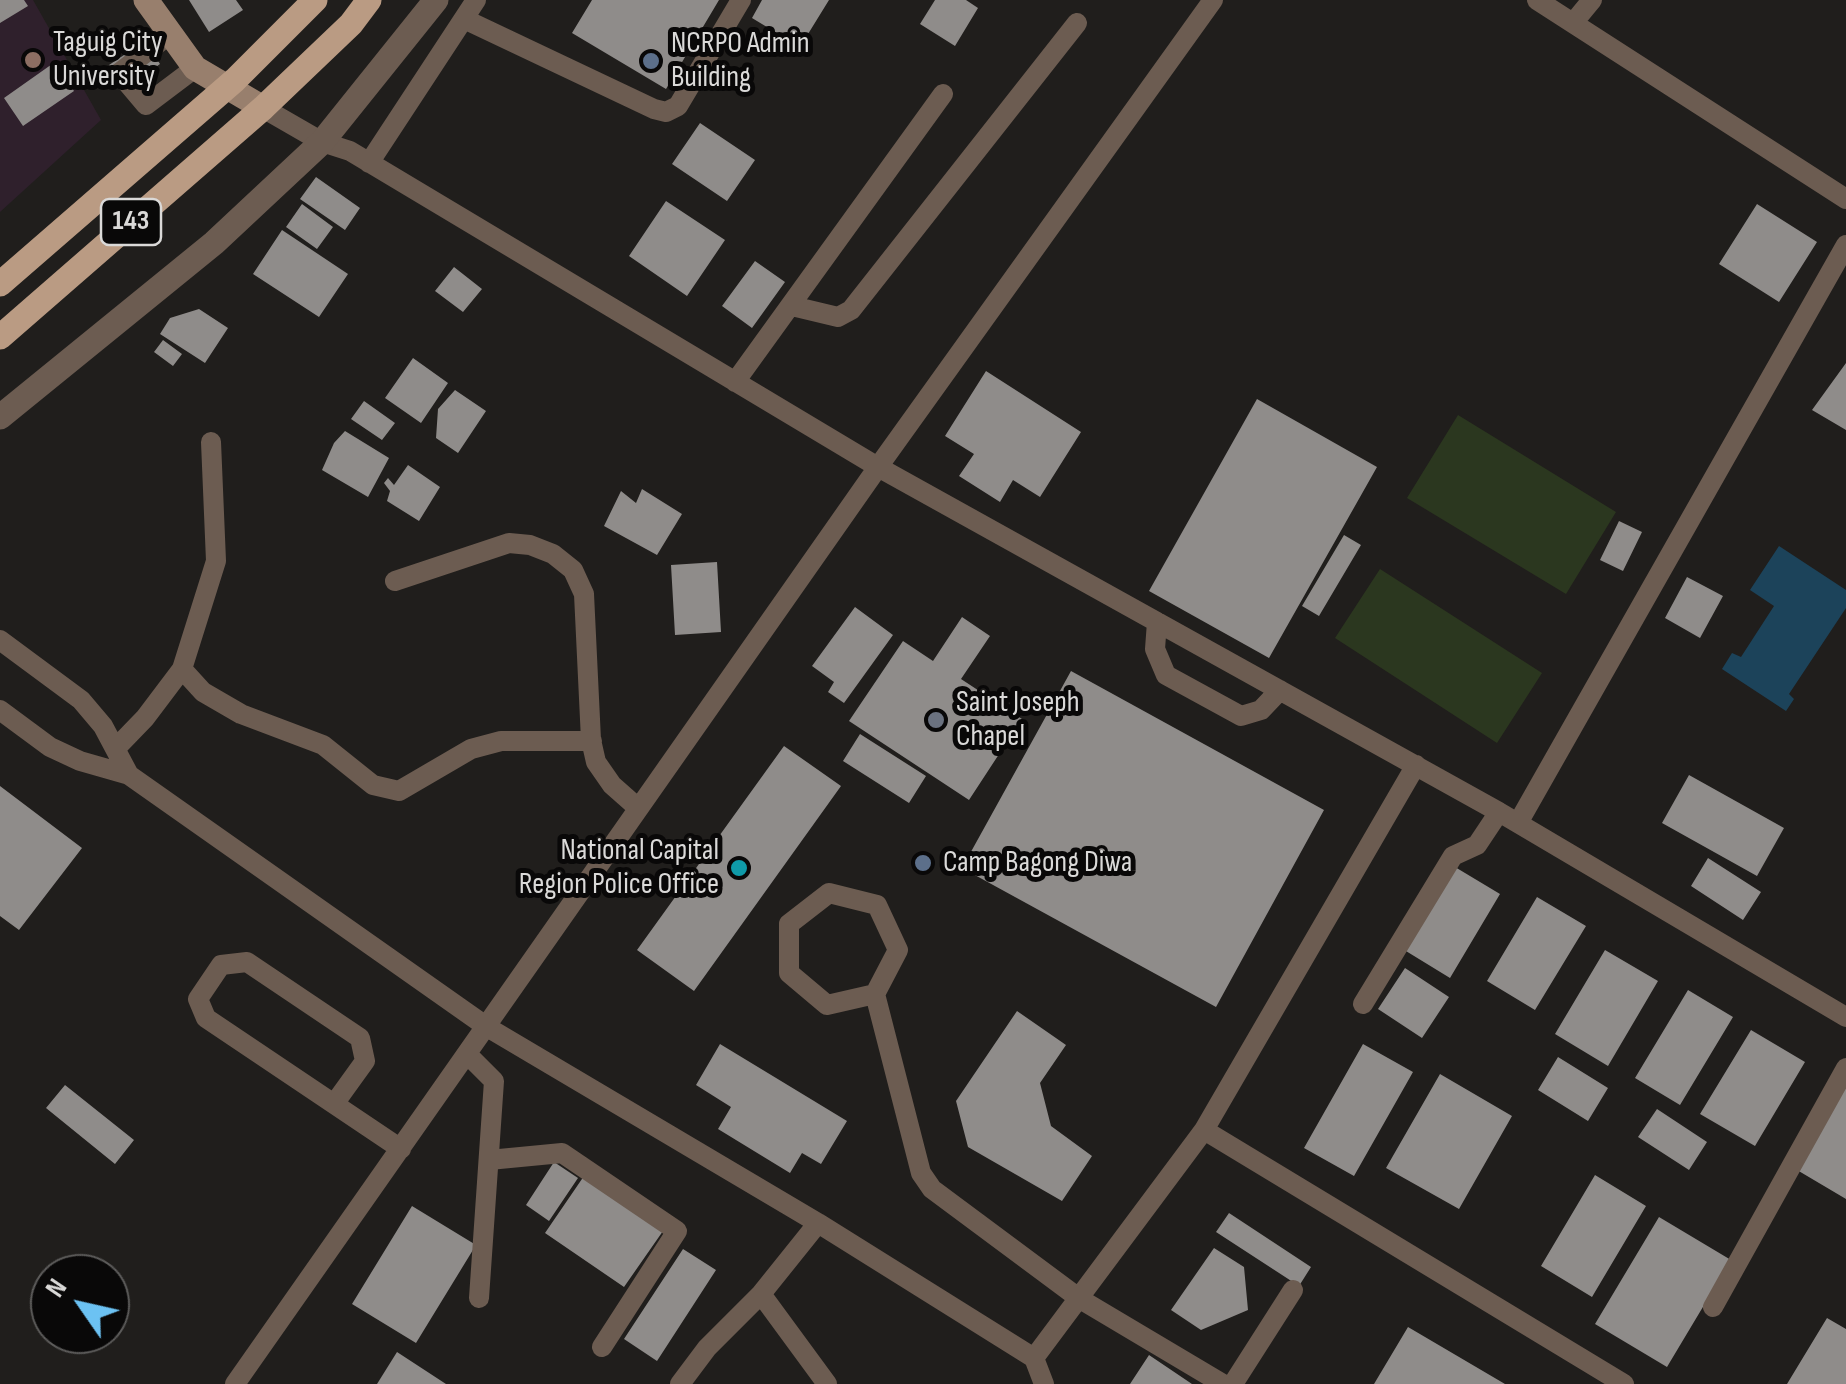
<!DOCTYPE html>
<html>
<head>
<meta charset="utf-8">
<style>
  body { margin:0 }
  #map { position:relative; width:1846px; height:1384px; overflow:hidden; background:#201e1c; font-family:"Sofia Sans Condensed",sans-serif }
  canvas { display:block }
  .north { position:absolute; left:30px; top:1254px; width:100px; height:100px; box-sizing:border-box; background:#090808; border:2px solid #5d5c5b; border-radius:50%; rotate:304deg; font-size:28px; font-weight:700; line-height:40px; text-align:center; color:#dad9d8 }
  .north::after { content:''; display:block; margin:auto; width:35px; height:45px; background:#6cc2f3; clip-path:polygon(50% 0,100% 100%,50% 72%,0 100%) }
</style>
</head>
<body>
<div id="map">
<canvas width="1846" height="1384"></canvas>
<div class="north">N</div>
</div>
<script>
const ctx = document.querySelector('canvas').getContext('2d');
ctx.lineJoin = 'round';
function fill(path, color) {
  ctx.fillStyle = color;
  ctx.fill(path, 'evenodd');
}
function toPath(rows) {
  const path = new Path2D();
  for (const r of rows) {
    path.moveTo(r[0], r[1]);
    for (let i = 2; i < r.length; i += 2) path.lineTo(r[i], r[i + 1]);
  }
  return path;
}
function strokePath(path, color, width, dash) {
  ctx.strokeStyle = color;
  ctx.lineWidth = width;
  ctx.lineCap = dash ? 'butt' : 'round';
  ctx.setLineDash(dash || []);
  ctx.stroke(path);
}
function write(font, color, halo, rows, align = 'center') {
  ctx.font = font + ' "Sofia Sans Condensed",sans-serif';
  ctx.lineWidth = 10;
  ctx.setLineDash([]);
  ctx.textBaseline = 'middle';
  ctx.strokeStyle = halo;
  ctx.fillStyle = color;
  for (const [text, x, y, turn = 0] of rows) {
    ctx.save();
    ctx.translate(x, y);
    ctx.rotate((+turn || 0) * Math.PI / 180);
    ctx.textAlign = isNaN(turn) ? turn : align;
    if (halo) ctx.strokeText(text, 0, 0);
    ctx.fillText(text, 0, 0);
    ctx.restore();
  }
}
fill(toPath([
  [0,0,33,0,101,120,0,212]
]), '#2f202c');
fill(toPath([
  [1458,415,1616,512,1566,594,1407,498],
  [1380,569,1542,673,1497,743,1335,638]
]), '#2b371f');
fill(toPath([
  [1779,546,1846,590,1846,608,1789,694,1794,699,1786,711,1722,669,1732,653,1741,657,1774,606,1750,590]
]), '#1c435a');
fill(toPath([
  [0,0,24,0,28,6,0,23],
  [189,0,236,0,243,10,209,32],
  [592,0,719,0,666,89,572,33],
  [762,0,829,0,800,47,752,18],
  [935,0,966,0,978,8,955,46,920,24],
  [145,41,160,64,125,89,109,65],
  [55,62,74,91,23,126,4,98],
  [700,123,755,160,727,201,672,164],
  [316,177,360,208,345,230,300,199],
  [666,201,725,240,687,296,629,256],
  [302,204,333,227,317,249,286,227],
  [1757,204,1817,242,1779,302,1719,264],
  [282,230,348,274,319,317,253,274],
  [755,261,785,282,752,328,722,306],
  [454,267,482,289,463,312,435,291],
  [199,309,228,328,205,363,160,334,170,318],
  [163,340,182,354,173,366,154,352],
  [413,358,448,383,421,423,385,398],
  [1846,363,1846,430,1812,410],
  [986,371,1081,432,1040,497,1013,480,1000,502,959,476,974,454,945,436],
  [455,390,486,411,458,453,436,438,438,409],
  [1257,399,1377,467,1269,658,1149,591],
  [364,401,395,423,382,440,351,419],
  [345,431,389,458,368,497,322,470,334,443],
  [408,465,440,487,419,521,387,501,390,491,384,483,388,478,394,485],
  [642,489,682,514,657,555,604,526,621,491,636,503],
  [1619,521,1642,532,1623,571,1600,560],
  [1344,535,1361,545,1319,616,1302,606],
  [717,562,721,632,675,635,671,565],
  [1687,577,1723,596,1700,638,1665,618],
  [855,607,893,635,844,703,828,692,834,682,812,666],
  [962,617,990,636,961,679,1022,719,969,800,849,721,903,641,933,661],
  [1071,671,1324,810,1216,1007,962,868],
  [860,734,926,776,909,803,843,761],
  [784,746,841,786,694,991,637,950],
  [1689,775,1784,828,1757,876,1662,823],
  [0,786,82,848,19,930,0,916],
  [1708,858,1761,892,1743,920,1691,886],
  [1450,864,1500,894,1450,978,1401,948],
  [1537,897,1586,926,1535,1010,1487,981],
  [1605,950,1658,981,1608,1066,1555,1034],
  [1405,968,1449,997,1422,1038,1378,1009],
  [1688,990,1733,1017,1680,1105,1635,1078],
  [1017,1011,1066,1045,1040,1083,1051,1126,1092,1156,1062,1201,968,1147,956,1101],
  [1751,1030,1805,1062,1755,1146,1700,1114],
  [720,1044,847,1121,821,1164,802,1153,790,1173,718,1129,731,1107,696,1085],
  [1363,1044,1413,1072,1354,1176,1304,1148],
  [1558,1057,1608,1088,1588,1121,1538,1090],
  [1440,1074,1512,1116,1459,1209,1386,1168],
  [65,1085,134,1140,115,1164,46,1108],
  [1846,1087,1846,1199,1797,1170],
  [1657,1109,1707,1142,1689,1170,1638,1137],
  [554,1162,578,1178,549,1221,526,1205],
  [1595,1175,1646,1206,1592,1297,1541,1266],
  [584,1176,663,1231,624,1287,545,1233],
  [412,1206,476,1245,416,1343,352,1304],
  [1229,1213,1311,1267,1299,1286,1216,1232],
  [1659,1217,1731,1260,1667,1367,1595,1324],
  [1214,1248,1244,1267,1248,1310,1201,1330,1171,1310],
  [683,1249,716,1270,657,1361,624,1339],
  [1827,1318,1846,1329,1846,1384,1787,1384],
  [1408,1327,1505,1384,1374,1384],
  [397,1352,446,1384,377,1384],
  [1149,1355,1192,1384,1130,1384]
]), '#8f8c8a');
strokePath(toPath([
  [1537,0,1846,199],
  [464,19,654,109,666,112,678,106,741,0],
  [1573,23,1592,0],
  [170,34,119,73,146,105,195,68],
  [263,108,322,142,350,151,878,467,1499,812,1846,1017],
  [369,163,476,0],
  [792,306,838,317,851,310,1077,23],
  [735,382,943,94],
  [211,442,216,561,182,669,203,692,241,714,323,745,373,785,399,791,471,749,501,741,592,741],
  [395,581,509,543,530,545,553,554,573,570,584,594,591,740,596,762,612,785,638,808],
  [1157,622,1155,649,1166,675,1241,716,1261,710,1280,690],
  [0,640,81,700,103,726,129,775],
  [0,710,50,747,80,761,129,775,487,1027,818,1223,1034,1358,1044,1384],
  [116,748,145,718,182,669],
  [1518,823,1846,245],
  [875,994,827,1005,789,973,789,924,829,893,877,905,898,950,875,994,921,1173,932,1189,1080,1299,1223,1384],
  [1363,1004,1453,856,1477,845,1499,812],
  [467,1054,494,1081,479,1298],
  [334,1104,365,1061,360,1038,247,962,221,965,198,999,206,1018,401,1149],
  [1204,1130,1624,1384],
  [489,1160,562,1153,677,1231,602,1347],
  [761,1294,827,1384],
  [1713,1307,1846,1068],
  [1034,1358,1204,1130,1416,765],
  [235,1384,878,467,1213,0],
  [680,1384,707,1348,761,1294,818,1223],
  [1233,1384,1293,1290]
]), '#6c5c51', 20);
strokePath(toPath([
  [0,417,214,243,322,142,436,0]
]), '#6c5c51', 25);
strokePath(toPath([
  [146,0,195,68,263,108]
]), '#987f6d', 25);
strokePath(toPath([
  [0,284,235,80,315,0],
  [0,337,263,108,351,24,369,0]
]), '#ba9b83', 25);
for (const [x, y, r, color] of [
  [33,60,10,"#8d6e63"],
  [651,61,10,"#5c6f8a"],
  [936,720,10,"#6b7280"],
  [923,863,10,"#5c6f8a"],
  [739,868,10,"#0f9aa8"]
]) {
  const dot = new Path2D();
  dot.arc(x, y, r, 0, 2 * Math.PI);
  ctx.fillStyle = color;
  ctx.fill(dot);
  strokePath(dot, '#090808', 4);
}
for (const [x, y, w] of [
  [131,222,60]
]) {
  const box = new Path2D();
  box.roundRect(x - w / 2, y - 23, w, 46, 8);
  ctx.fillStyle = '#090808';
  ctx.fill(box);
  strokePath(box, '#dad9d8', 2.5);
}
write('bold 28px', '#dad9d8', null, [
  ["143",131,222]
]);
write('30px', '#dad9d8', '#090808', [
  ["Taguig City",53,43],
  ["University",53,77],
  ["NCRPO Admin",671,44],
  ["Building",671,78],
  ["Saint Joseph",956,703],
  ["Chapel",956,737],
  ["National Capital",719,851,"right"],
  ["Region Police Office",719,885,"right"],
  ["Camp Bagong Diwa",943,863]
], 'left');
</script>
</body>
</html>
